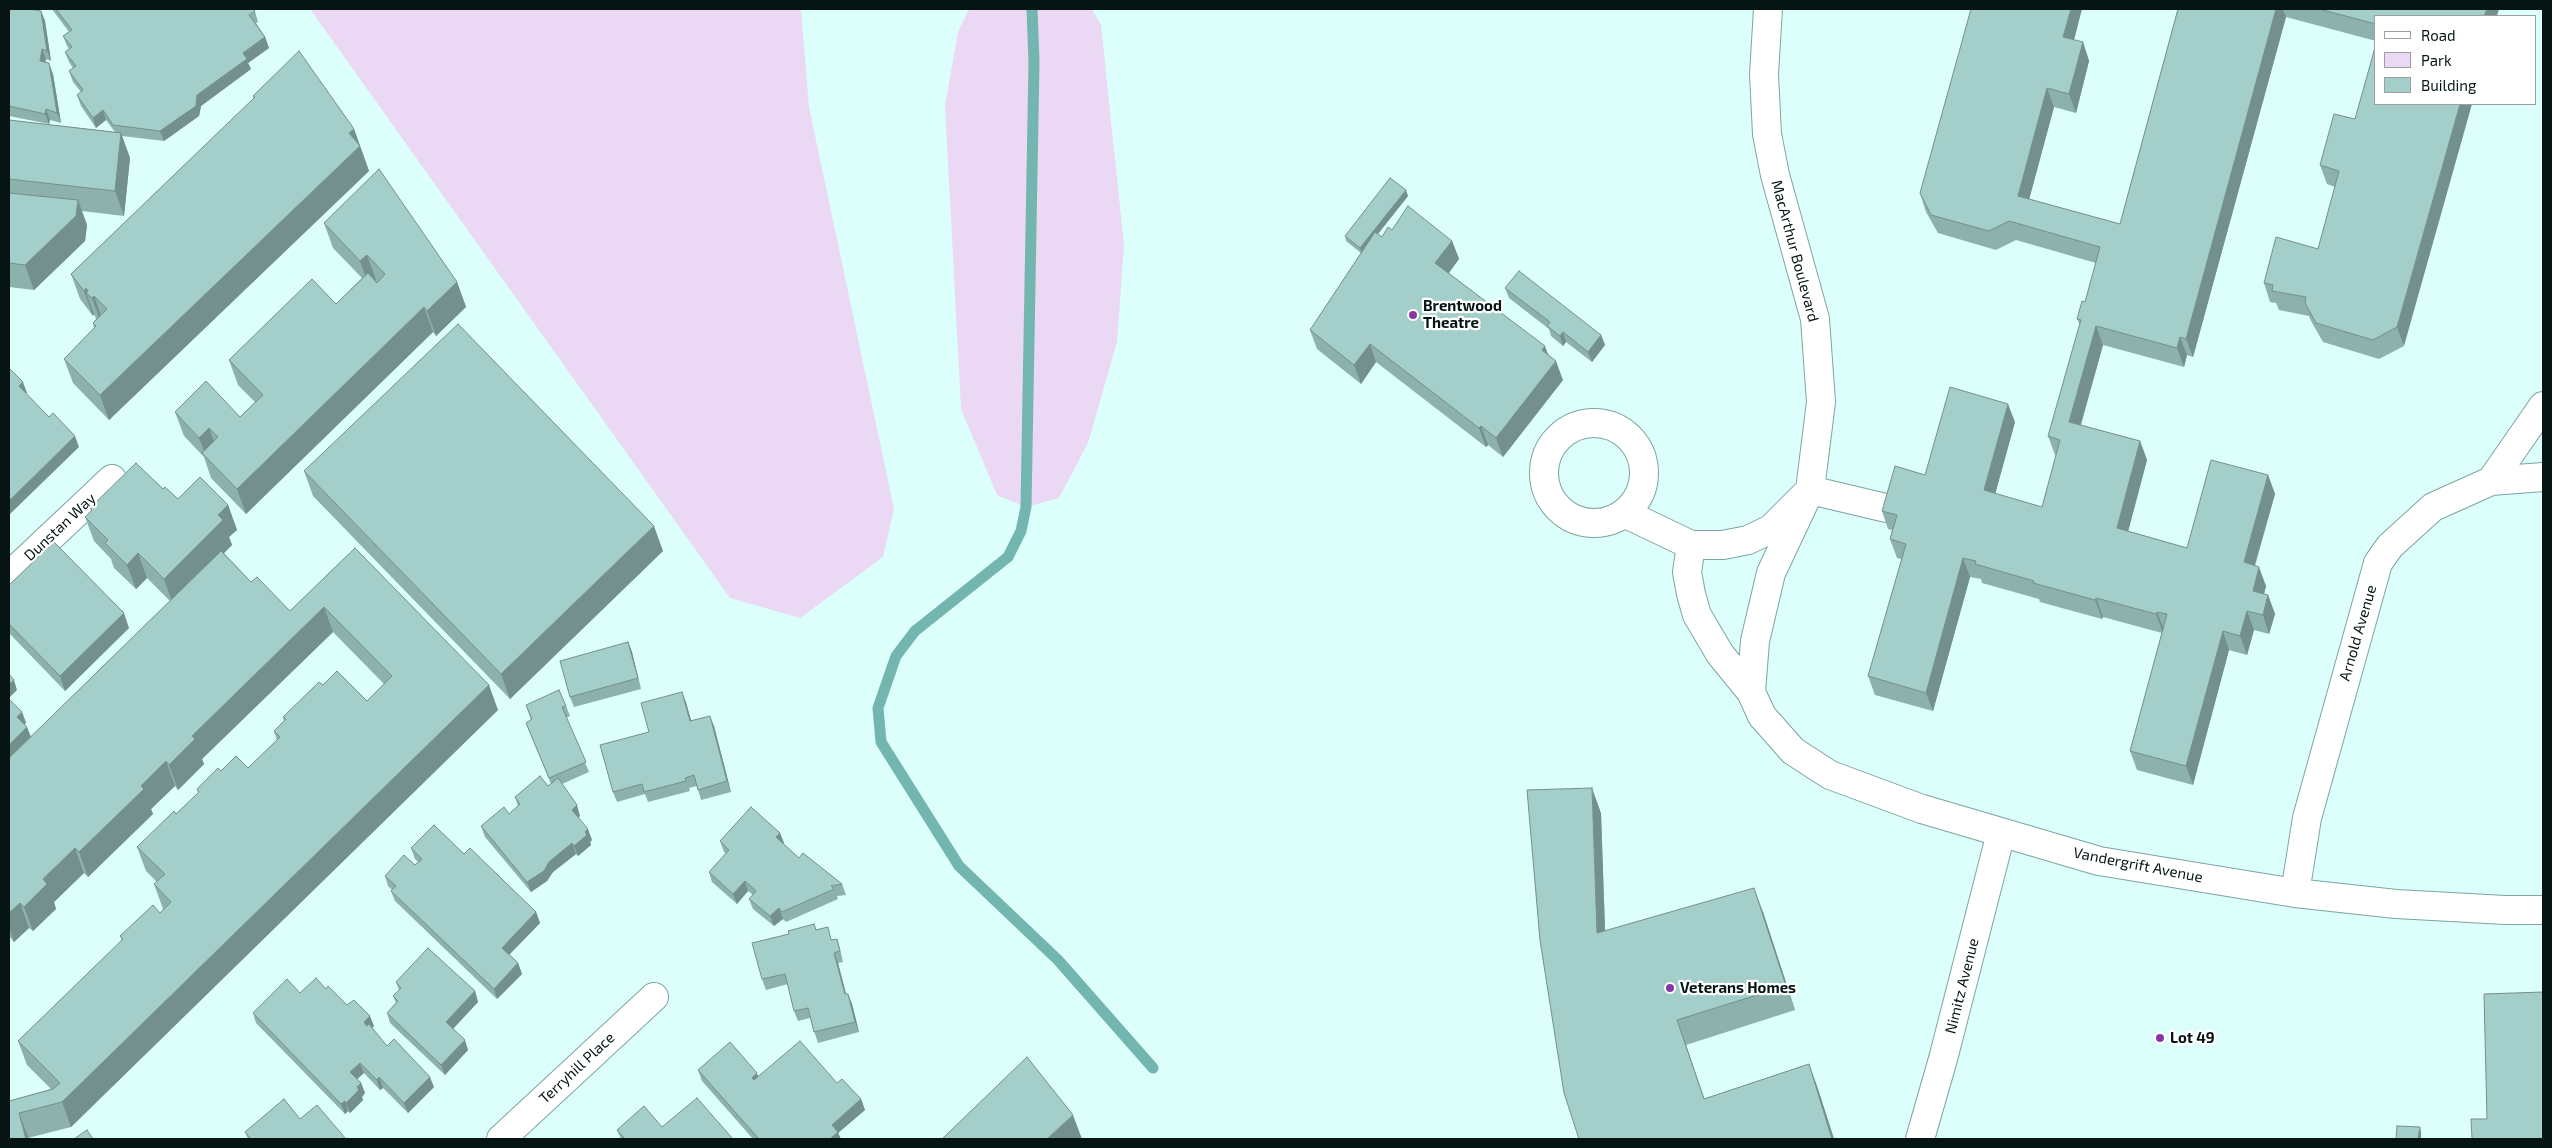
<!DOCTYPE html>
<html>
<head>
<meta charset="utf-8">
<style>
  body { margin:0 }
  #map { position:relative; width:2552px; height:1148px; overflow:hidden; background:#dcfffb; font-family:"Exo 2",sans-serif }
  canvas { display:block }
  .frame { position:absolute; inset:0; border:10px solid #061514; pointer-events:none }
  .legend { position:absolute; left:2374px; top:15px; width:162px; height:90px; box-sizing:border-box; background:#fff; border:1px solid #9ba1a1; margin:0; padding:6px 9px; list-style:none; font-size:15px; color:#061514 }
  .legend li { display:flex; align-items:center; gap:10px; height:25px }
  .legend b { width:25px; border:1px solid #9ba1a1 }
</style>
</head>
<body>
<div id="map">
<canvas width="2552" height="1148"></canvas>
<div class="frame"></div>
<ul class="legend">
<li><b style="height:6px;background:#fff"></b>Road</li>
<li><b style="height:14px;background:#ebd8f4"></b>Park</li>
<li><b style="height:14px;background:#a4cec9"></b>Building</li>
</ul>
</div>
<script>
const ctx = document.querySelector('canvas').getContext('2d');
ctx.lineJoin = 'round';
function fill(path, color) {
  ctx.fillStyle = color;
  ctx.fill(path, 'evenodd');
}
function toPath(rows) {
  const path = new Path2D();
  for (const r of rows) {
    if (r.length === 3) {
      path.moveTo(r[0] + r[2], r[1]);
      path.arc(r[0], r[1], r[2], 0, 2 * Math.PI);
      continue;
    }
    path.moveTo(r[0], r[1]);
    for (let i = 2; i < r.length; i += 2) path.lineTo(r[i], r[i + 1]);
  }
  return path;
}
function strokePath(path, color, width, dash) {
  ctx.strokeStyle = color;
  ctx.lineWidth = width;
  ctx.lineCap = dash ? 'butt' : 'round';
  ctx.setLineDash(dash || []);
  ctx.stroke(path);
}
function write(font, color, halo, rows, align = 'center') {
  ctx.font = font + ' "Exo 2",sans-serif';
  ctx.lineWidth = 4.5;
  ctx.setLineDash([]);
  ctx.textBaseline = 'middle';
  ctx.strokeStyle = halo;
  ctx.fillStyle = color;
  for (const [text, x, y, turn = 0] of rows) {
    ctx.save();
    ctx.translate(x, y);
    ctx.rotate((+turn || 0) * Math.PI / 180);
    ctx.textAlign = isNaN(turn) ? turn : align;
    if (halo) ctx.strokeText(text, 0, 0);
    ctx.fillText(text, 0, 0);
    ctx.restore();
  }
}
fill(toPath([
  [310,9,801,9,809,107,894,509,883,557,800,618,730,598],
  [969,9,1092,9,1101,25,1124,245,1117,342,1088,443,1059,498,1026,507,997,495,961,409,945,106,958,32]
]), '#ebd8f4');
strokePath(toPath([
  [1032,9,1034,62,1026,507,1021,531,1008,557,915,631,896,656,878,708,881,742,959,866,1058,960,1153,1068]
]), '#73b6b0', 11);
const minor = toPath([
  [1594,473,50],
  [2491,481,2543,406],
  [1624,513,1691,545,1723,545,1748,540,1771,529,1810,490,1886,508],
  [1691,545,1687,572,1691,594,1697,615,1720,654,1751,692,1762,716,1793,751,1830,775,1922,809,2099,861,2295,893,2396,904,2505,910,2543,910],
  [9,576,112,479],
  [1751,692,1755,641,1771,573,1810,490,1821,402,1815,319,1775,175,1767,134,1764,74,1768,9],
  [2295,893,2307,818,2378,563,2390,546,2433,507,2491,481,2543,477],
  [501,1139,654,997],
  [1920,1139,1943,1059,2001,833]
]);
strokePath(minor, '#7ca5a1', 30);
strokePath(minor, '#fff', 28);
fill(toPath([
  [9,9,41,11,45,21,51,61,46,59,45,62,53,74,61,123,50,120,49,124,9,116],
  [52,9,253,9,255,11,258,22,256,23,265,37,269,48,248,63,251,69,201,106,199,116,164,141,122,136,130,158,124,216,82,211,87,225,85,241,34,290,9,287,9,120,115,132,106,120,96,128,81,106,77,95,81,92,73,82,69,71,73,68,69,62,65,52,69,49,67,46,63,36,69,32],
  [2178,9,2499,9,2376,16,2376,41,2286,17,2193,357,2187,355,2184,367,2103,345,2081,425,2140,441,2147,460,2128,531,2187,548,2268,475,2275,494,2255,566,2266,586,2264,594,2268,595,2275,614,2269,634,2254,630,2247,655,2229,650,2193,785,2137,770,2130,751,2162,633,2103,617,2102,619,2040,602,2039,599,1982,583,1981,579,1970,577,1933,711,1875,695,1868,676,1902,559,1897,558,1890,539,1892,530,1888,529,1882,511,1925,475,2015,422,1995,494,2042,507,2056,455,2055,455,2048,436,2080,325,2077,319,2085,302,2096,263,2016,240,1996,250,1938,233,1926,212,1920,193,2074,40,2083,42,2089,61,2076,113,2054,107,2029,199,2120,224],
  [253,96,354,129,369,171,109,420,73,383,64,359,94,328,93,323,96,319,94,314,93,316,80,299,71,274,254,99],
  [2355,119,2404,346,2379,359,2323,342,2311,321,2309,316,2279,310,2276,303,2270,302,2264,283,2318,249,2335,187,2327,184,2320,165],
  [1408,196,1378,234,1382,237,1392,230,1452,241,1459,259,1449,273,1548,354,1563,380,1503,457,1488,445,1486,447,1376,362,1361,384,1317,349,1310,330,1361,253,1346,241,1345,236],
  [324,223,457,282,466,307,436,336,433,332,246,514,211,478,204,457,184,436,175,412,240,417,255,402,238,385,229,360,336,304,362,278,333,248],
  [1505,288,1601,335,1605,345,1592,362,1566,342,1563,346,1551,336,1549,329,1509,298],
  [304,471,663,551,510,699,313,496],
  [163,489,178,499,228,505,237,530,229,537,232,545,224,553,251,582,290,611,355,548,498,710,71,1127,28,1138,29,1139,9,1139,9,1101,51,1089,27,1065,18,1041,122,941,120,936,160,913,163,909,154,884,157,882,146,871,137,847,176,814,198,793,197,789,221,771,248,768,277,740,274,731,284,721,283,717,323,685,367,701,384,684,333,632,202,759,204,764,178,790,175,786,151,809,153,814,88,877,84,873,54,902,56,909,33,931,29,928,14,942,9,936,9,699,22,712,26,723,24,724,31,737,170,601,147,578,136,589,114,568,111,559,94,541,85,517,91,511,90,508],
  [9,585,129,628,65,691,9,633],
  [628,642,632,652,641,689,574,707,570,697],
  [682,692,691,720,714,726,731,792,701,800,697,786,689,788,690,791,648,802,645,794,617,802,613,792,649,732],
  [526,705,566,706,570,716,566,718,589,772,562,784,580,816,578,818,592,840,590,842,591,845,578,856,576,854,553,872,547,881,531,892,485,837,481,826,509,814,518,806,515,797,548,786,551,784,526,723,531,720],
  [1601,813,1605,931,1763,912,1795,1010,1686,1045,1704,1099,1809,1064,1818,1089,1834,1139,1579,1139],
  [780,833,784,843,783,844,799,858,842,884,846,895,837,896,838,899,786,922,783,919,774,926,753,909,749,899,753,895,748,891,737,904,712,882,709,872,726,853,724,852,720,841],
  [411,848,464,854,536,912,540,923,509,955,518,963,522,974,497,999,395,901,391,891,392,890,388,886,385,876,415,865,418,862,415,859],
  [814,924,816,930,832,940,837,939,840,949,843,962,838,963,846,994,848,994,852,1004,859,1032,818,1043,810,1018,798,1021,794,1011,788,984,766,990,762,979,789,934],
  [396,982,475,991,478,1002,453,1029,468,1050,445,1075,390,1023,387,1013,396,1003,393,996,399,990],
  [326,989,374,1026,372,1028,387,1046,434,1087,408,1113,383,1088,380,1090,364,1073,357,1079,361,1083,365,1093,362,1097,363,1100,350,1113,348,1111,345,1114,256,1023,253,1013],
  [698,1070,758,1077,837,1083,861,1099,865,1110,838,1133,841,1139,753,1139,702,1081],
  [300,1119,346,1139,248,1139,245,1132],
  [662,1127,733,1139,621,1139,617,1130]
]), '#8db1ad');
fill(toPath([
  [2071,9,2082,9,2070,56,2063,37],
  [2276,9,2283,9,2286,17,2193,357,2186,339],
  [2487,9,2499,9,2497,16,2484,16],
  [41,11,45,21,51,61,47,51],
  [265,37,269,48,248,63,251,69,201,106,199,116,164,141,160,131,197,95,243,53],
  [2083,42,2089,61,2076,113,2069,94],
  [42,49,46,59,44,72,40,61],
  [49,63,53,74,61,123,57,113],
  [2047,88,2054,107,2025,215,2018,196],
  [2460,104,2472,104,2404,346,2397,327],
  [46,109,50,120,49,124,45,114],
  [103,110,106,120,96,128,93,118],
  [354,129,369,171,109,420,100,395],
  [121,133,130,158,124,216,115,191],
  [1406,190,1408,196,1362,254,1360,248],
  [78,200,87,225,85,241,34,290,25,265],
  [1452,241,1459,259,1442,282,1435,263],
  [367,255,376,280,369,286,360,261],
  [457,282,466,307,436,336,427,311],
  [86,288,89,296,86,293,94,314,93,316,84,291],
  [94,296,103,321,101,323,92,298],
  [424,307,433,332,246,514,237,489],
  [2096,326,2103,345,2076,441,2069,422],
  [1563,332,1566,342,1563,346,1560,336],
  [1601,335,1605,345,1592,362,1588,352],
  [2180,337,2187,355,2184,367,2177,348],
  [1370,344,1376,362,1361,384,1354,365],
  [1545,346,1552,365,1542,350],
  [1556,361,1563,380,1503,457,1496,438],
  [23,382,27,393,23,396,19,386],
  [2008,404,2015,422,1991,509,1984,490],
  [1481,426,1488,445,1486,447,1479,428],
  [209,428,218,453,207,458,199,438],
  [75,436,79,447,9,515,9,501],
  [2140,441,2147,460,2124,547,2117,528],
  [2268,475,2275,494,2250,581,2244,562],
  [228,505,237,530,229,537,232,545,173,604,164,579,218,515],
  [654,526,663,551,510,699,501,674],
  [138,553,147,578,136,589,127,565],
  [1963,558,1970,577,1933,711,1926,693],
  [2259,567,2266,586,2260,610,2253,591],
  [2268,595,2275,614,2269,634,2263,615],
  [2096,598,2103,617,2102,619,2095,600],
  [324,607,333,632,202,759,204,764,178,790,169,765,192,736],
  [2247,611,2254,630,2247,655,2240,636],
  [2157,612,2164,630,2163,633,2156,614],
  [124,613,129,628,65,691,60,676],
  [2223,631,2229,650,2193,785,2186,766],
  [628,642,632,652,641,689,638,678],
  [14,680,17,690,9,698,9,684],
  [489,685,498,710,71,1127,62,1102],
  [682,692,686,702,694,731,690,721],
  [22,712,26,723,21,727,17,717],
  [710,716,714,726,731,792,727,781],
  [27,727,31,737,9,759,9,745],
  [166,761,175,786,151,809,153,814,88,877,79,852,141,786],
  [1592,788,1601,813,1606,958,1597,933],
  [577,805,580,816,576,820,572,810],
  [588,829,592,840,590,842,591,845,578,856,574,846,585,832],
  [780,833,784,843,780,847,776,837],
  [572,843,576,854,553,872,547,881,531,892,527,882,549,862],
  [75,848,84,873,54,902,56,909,33,931,24,907,43,879],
  [745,881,748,891,737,904,733,894],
  [1754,888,1763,912,1795,1010,1786,986],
  [20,903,29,928,14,942,9,926,9,913],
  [779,908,783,919,774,926,770,916],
  [536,912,540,923,506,958,502,948],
  [834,953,838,963,849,1005,845,994],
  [518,963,522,974,497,999,494,989],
  [475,991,478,1002,449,1033,446,1022],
  [848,994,852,1004,859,1032,855,1022],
  [370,1016,374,1026,367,1033,364,1022],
  [1677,1020,1686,1045,1713,1124,1704,1099],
  [465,1040,468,1050,445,1075,441,1065],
  [360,1063,364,1073,354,1082,350,1072],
  [1809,1064,1818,1089,1834,1139,1832,1139],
  [757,1073,761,1084,756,1088,752,1078],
  [379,1077,383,1088,380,1090,377,1080],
  [430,1077,434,1087,408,1113,404,1103],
  [361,1083,365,1093,362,1097,363,1100,350,1113,346,1103],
  [861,1099,865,1110,838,1133,841,1139,830,1139,832,1125],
  [345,1101,348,1111,345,1114,341,1104],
  [19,1113,29,1139,26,1139],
  [1073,1115,1082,1139,1047,1139],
  [2420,1127,2421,1132,2421,1139,2418,1139]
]), '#73908d');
const building = toPath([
  [9,9,29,9,41,11,47,51,42,49,40,61,49,63,57,113,46,109,45,114,9,106,9,9],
  [56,9,253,9,255,11,249,15,265,37,243,53,247,59,197,95,196,106,160,131,113,125,103,110,93,118,77,95,83,90,69,71,76,66,65,52,72,47,63,36,72,30,56,9],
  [1971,9,2071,9,2063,37,2083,42,2069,94,2047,88,2018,196,2120,224,2178,9,2276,9,2186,339,2180,337,2177,348,2096,326,2069,422,2140,441,2117,528,2187,548,2211,460,2268,475,2244,562,2259,567,2253,591,2268,595,2263,615,2247,611,2240,636,2223,631,2186,766,2130,751,2167,614,2157,612,2156,614,2096,598,2095,600,2033,583,2034,581,1975,564,1976,561,1963,558,1926,693,1868,676,1906,544,1890,539,1897,515,1882,511,1895,466,1925,475,1950,387,2008,404,1984,490,2042,507,2060,440,2048,436,2078,330,2081,320,2077,319,2082,301,2085,302,2100,247,2009,221,1989,231,1931,215,1920,193,1971,9],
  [2319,9,2487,9,2484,16,2376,16,2376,24,2319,9],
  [2376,44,2376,104,2460,104,2397,327,2373,340,2316,323,2305,303,2306,297,2272,291,2273,285,2264,283,2276,237,2318,249,2339,171,2320,165,2334,114,2355,119,2376,44],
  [299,51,354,129,349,133,360,146,100,395,64,359,96,326,93,323,107,309,94,296,92,298,86,293,88,291,86,288,84,291,71,274,255,97,253,96,299,51],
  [9,120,121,133,115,191,9,179,9,120],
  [379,169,457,282,427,311,424,307,237,489,202,453,218,437,209,428,199,438,175,412,206,381,240,417,263,395,229,360,312,279,336,304,368,273,377,283,385,274,367,255,360,261,324,223,379,169],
  [1390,178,1406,190,1360,248,1345,236,1390,178],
  [9,193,78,200,76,216,25,265,9,263,9,193],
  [1408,206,1452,241,1435,263,1545,346,1542,350,1556,361,1496,438,1481,426,1479,428,1370,344,1354,365,1310,330,1375,232,1382,237,1388,227,1392,230,1408,206],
  [1519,271,1601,335,1588,352,1563,332,1560,336,1547,326,1550,322,1505,288,1519,271],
  [458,324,654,526,501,674,304,471,458,324],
  [9,368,23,382,19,386,49,417,53,413,75,436,9,501,9,368],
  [136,463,163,489,165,487,178,499,200,477,228,505,218,515,223,520,164,579,138,553,127,565,105,543,108,540,85,517,92,510,90,508,136,463],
  [54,542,124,613,60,676,9,624,9,585,54,542],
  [355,548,489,685,62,1102,19,1113,26,1139,9,1139,9,1101,53,1089,60,1083,18,1041,123,939,120,936,153,905,160,913,171,902,154,884,165,874,137,847,174,811,176,814,199,792,197,789,218,768,221,771,236,756,248,768,280,737,274,731,286,719,283,717,319,682,323,685,337,671,367,701,392,676,324,607,192,736,195,739,169,765,166,761,141,786,144,789,79,852,75,848,43,879,47,884,24,907,20,903,9,913,9,758,221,551,251,582,257,577,290,611,355,548],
  [628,642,638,678,570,697,560,661,628,642],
  [9,674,14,680,9,684,9,674],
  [559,690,566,706,562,707,586,762,549,778,526,723,532,719,526,705,559,690],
  [682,692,690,721,710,716,727,781,698,790,694,775,685,778,686,781,644,792,642,784,613,792,600,745,649,732,641,703,682,692],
  [9,699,22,712,17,717,27,727,9,745,9,699],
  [540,776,548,786,558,778,577,805,572,810,588,829,585,832,587,835,574,846,572,843,549,862,544,871,527,882,481,826,504,807,509,814,520,804,515,797,540,776],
  [1592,788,1597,933,1754,888,1786,986,1677,1020,1704,1099,1809,1064,1832,1139,1579,1139,1564,1093,1540,940,1527,790,1592,788],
  [751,807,780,833,776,837,799,858,803,853,842,884,831,886,834,889,782,912,779,908,770,916,749,899,756,891,745,881,733,894,709,872,729,850,720,841,751,807],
  [434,825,464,854,470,848,536,912,502,948,518,963,494,989,391,891,396,886,385,876,404,855,415,865,422,859,411,848,434,825],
  [814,924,816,930,828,927,831,940,837,939,840,951,834,953,845,994,848,994,855,1022,814,1032,808,1008,794,1011,785,974,762,979,752,943,789,934,788,931,814,924],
  [428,948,475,991,446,1022,465,1040,441,1065,387,1013,398,1001,393,996,401,988,396,982,428,948],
  [316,978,326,989,328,986,347,1005,354,1000,370,1016,364,1022,367,1026,369,1024,387,1046,394,1039,430,1077,404,1103,379,1077,377,1080,360,1063,350,1072,361,1083,357,1087,359,1090,346,1103,345,1101,341,1104,253,1013,287,979,300,993,316,978],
  [2543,992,2543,1139,2472,1139,2471,1119,2487,1119,2484,994,2543,992],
  [800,1041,837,1083,842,1079,861,1099,832,1125,838,1132,830,1139,759,1139,698,1070,730,1042,757,1073,752,1078,754,1080,800,1041],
  [1027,1057,1073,1115,1047,1139,942,1139,1027,1057],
  [697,1098,733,1139,625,1139,617,1130,644,1106,662,1127,697,1098],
  [284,1099,300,1119,317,1105,346,1139,251,1139,245,1132,284,1099],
  [2397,1126,2420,1127,2418,1139,2396,1139,2397,1126],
  [87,1130,93,1139,74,1139,87,1130]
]);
fill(building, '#a4cec9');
strokePath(building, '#73908d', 1);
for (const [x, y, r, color] of [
  [1413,315,5,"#8736a5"],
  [1670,988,5,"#8736a5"],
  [2160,1038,5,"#8736a5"]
]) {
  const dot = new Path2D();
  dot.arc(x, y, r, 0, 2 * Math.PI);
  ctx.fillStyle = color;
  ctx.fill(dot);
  strokePath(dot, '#fff', 2);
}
write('15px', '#061514', '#fff', [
  ["MacArthur Boulevard",1795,251,75],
  ["Dunstan Way",60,527,-43],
  ["Arnold Avenue",2358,633,-74],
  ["Vandergrift Avenue",2138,865,11],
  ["Nimitz Avenue",1962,986,-76],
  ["Terryhill Place",577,1068,-43]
]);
write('bold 15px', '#061514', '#fff', [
  ["Brentwood",1423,306],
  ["Theatre",1423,323],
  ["Veterans Homes",1680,988],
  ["Lot 49",2170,1038]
], 'left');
</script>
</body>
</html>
